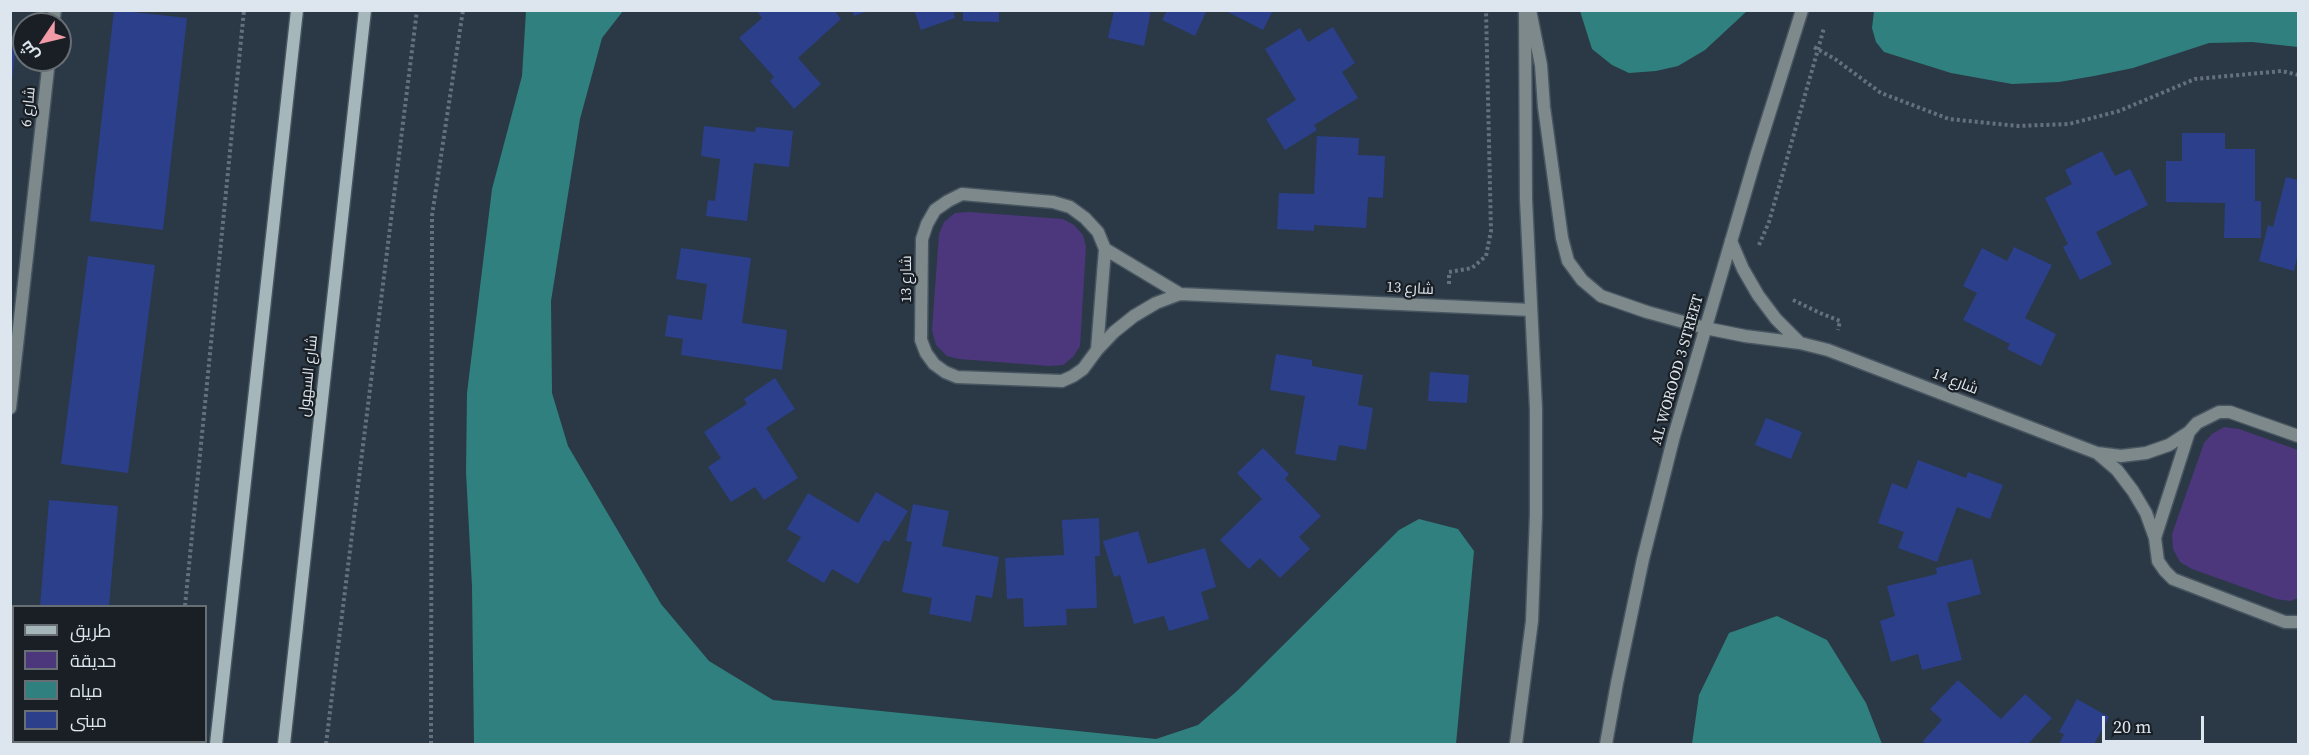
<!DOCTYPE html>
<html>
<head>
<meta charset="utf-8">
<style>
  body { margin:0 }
  #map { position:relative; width:2309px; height:755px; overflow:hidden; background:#2a3945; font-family:"Source Serif 4",Cairo,serif }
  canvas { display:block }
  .frame { position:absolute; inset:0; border:12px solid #dde6ee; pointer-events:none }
  .legend { position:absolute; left:12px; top:605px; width:195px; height:138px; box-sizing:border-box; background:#191f25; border:2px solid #676f75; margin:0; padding:8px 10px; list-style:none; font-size:18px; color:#dde6ee }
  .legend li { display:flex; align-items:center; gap:12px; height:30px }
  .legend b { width:30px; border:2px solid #676f75 }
  .north { position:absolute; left:12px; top:12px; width:60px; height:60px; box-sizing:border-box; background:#191f25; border:2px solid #676f75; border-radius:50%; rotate:235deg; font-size:16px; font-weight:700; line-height:24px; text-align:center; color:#dde6ee }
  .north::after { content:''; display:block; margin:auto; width:21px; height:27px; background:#f39aa7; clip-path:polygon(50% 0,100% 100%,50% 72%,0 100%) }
  .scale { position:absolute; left:2102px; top:716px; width:102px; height:27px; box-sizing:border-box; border:3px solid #dde6ee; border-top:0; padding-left:8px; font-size:18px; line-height:21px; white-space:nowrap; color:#dde6ee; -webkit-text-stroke:4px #191f25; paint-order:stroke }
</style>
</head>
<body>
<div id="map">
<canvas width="2309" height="755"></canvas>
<div class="frame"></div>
<ul class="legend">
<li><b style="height:8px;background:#a6b7bc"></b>طريق</li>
<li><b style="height:16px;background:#4c377d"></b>حديقة</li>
<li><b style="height:16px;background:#30807f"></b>مياه</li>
<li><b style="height:16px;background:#2c3f8b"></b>مبنى</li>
</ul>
<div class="north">ش</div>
<div class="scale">20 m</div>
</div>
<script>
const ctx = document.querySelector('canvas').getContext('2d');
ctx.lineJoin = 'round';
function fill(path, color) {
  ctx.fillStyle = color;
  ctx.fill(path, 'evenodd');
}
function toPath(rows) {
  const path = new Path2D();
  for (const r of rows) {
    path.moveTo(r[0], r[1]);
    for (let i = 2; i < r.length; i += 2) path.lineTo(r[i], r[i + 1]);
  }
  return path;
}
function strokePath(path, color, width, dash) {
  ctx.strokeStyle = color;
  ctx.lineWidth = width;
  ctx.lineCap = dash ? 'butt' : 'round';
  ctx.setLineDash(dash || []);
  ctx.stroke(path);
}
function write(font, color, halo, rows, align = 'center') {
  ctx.font = font + ' "Source Serif 4",Cairo,serif';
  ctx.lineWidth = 4.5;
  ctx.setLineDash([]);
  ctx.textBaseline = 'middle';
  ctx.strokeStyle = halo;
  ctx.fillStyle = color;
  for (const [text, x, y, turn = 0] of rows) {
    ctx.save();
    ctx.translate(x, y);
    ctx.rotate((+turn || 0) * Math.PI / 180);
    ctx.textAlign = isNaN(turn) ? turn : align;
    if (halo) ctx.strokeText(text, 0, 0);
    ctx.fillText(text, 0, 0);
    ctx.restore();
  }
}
fill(toPath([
  [969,212,1063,219,1074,225,1083,235,1086,247,1080,346,1073,357,1063,365,1049,366,959,359,947,356,936,345,932,330,939,234,944,222,955,213],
  [2224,427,2239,429,2298,450,2298,598,2290,601,2276,599,2192,569,2180,562,2173,549,2172,534,2204,443,2212,434]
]), '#4c377d');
fill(toPath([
  [526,11,623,11,602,38,580,119,551,301,552,393,568,446,661,604,709,661,773,700,1156,739,1198,725,1237,691,1399,530,1419,519,1458,529,1474,551,1456,744,474,744,472,586,466,472,467,393,492,189,522,76],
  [1580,11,1580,10,1747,11,1705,50,1678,66,1656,71,1629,73,1612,65,1592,49],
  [1874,11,2298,11,2298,47,2252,42,2209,43,2133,68,2094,76,2059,82,2012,84,1951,73,1884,52,1876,42,1872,28],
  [1777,616,1827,640,1866,703,1882,744,1692,744,1699,695,1729,633]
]), '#30807f');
fill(toPath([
  [114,10,187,18,163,230,90,221],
  [756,10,834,10,841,19,798,58,821,84,794,109,770,81,774,77,739,38,762,18],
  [852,10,868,10,868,11,854,16],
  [914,10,953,10,955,18,921,30],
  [963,10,999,10,999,22,963,21],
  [1114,10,1151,10,1144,46,1108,38],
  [1167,10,1207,10,1195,36,1162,20],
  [1224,10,1273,10,1263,30],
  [1333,27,1355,63,1342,72,1358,98,1314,125,1317,130,1285,150,1266,119,1296,100,1265,49,1300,28,1308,42],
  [10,35,17,36,12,81,10,81],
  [704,126,755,132,756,127,793,131,789,167,754,163,747,221,706,216,708,200,715,201,720,159,701,156],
  [2182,133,2225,133,2225,149,2255,149,2255,201,2261,201,2261,238,2224,238,2225,203,2166,202,2166,161,2182,161],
  [1317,136,1359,138,1358,155,1385,156,1383,198,1368,197,1366,228,1314,225,1314,231,1277,229,1279,193,1314,194],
  [2102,151,2115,176,2130,169,2148,205,2096,232,2112,264,2080,280,2063,247,2068,244,2045,198,2072,184,2065,170],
  [2286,177,2298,180,2298,253,2294,271,2259,261,2268,225,2273,227],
  [2014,247,2052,265,2025,318,2056,334,2041,366,2007,349,2010,344,1963,320,1977,293,1963,286,1982,248,2007,261],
  [681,248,751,258,742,323,787,330,782,370,681,355,683,339,665,336,668,315,702,320,707,284,676,279],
  [88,256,155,265,128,473,61,464],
  [1276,354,1312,360,1312,366,1363,375,1358,405,1373,408,1366,450,1339,445,1336,461,1295,454,1305,396,1270,390],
  [1430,372,1469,375,1467,403,1428,401],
  [775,378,795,409,766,428,798,478,764,500,755,487,731,502,708,467,721,458,704,432,747,404,744,399],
  [1766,418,1802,432,1791,459,1755,445],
  [1263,448,1289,474,1285,479,1321,516,1299,537,1310,549,1280,578,1260,558,1249,569,1220,540,1262,499,1237,473],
  [1918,460,1966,478,1968,472,2003,485,1990,519,1957,507,1937,562,1898,548,1904,532,1878,523,1892,483,1907,489],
  [876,492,908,511,889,542,884,540,858,584,832,569,824,583,787,561,801,537,787,529,808,493,858,523],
  [49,500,118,506,109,606,40,606],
  [913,504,949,511,942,546,999,557,992,598,976,595,971,622,929,614,932,598,902,592,912,542,906,541],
  [1099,518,1100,556,1095,556,1097,608,1066,609,1067,625,1024,627,1023,598,1007,599,1005,558,1064,555,1062,520],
  [1138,531,1148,564,1205,548,1216,587,1201,592,1209,619,1169,631,1164,616,1134,624,1120,575,1114,577,1103,541],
  [1972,559,1981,594,1947,603,1962,660,1922,670,1918,654,1891,662,1880,621,1895,616,1887,586,1937,574,1936,568],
  [1958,680,2001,719,2025,694,2052,718,2028,744,2022,742,2020,744,1926,744,1923,741,1942,720,1930,709],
  [2077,699,2109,717,2094,744,2059,744,2064,734,2059,732]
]), '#2c3f8b');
const minor = toPath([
  [53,24,55,10],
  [962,194,1053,202,1070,207,1085,218,1098,232,1105,249,1097,350,1083,369,1073,376,1062,381,957,377,945,372,934,364,926,353,921,340,922,239,927,224,935,210,948,201,962,194],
  [1731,241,1743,269,1758,295,1776,319,1800,343],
  [1105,249,1180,294],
  [1705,328,1745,336,1800,343,1828,350,2097,453,2121,456,2146,453,2169,445,2189,432],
  [1097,350,1114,332,1134,316,1156,303,1180,294,1531,310],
  [10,408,49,60],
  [2298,436,2230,412,2219,412,2197,423,2189,432,2155,538,2158,561,2165,571,2173,579,2285,622,2298,622],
  [2097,453,2117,470,2133,491,2146,513,2155,538]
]);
const tertiary = toPath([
  [1530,10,1541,65,1544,107,1562,238,1568,261,1582,280,1601,296,1647,312,1705,328],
  [1516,744,1532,621,1536,515,1536,409,1526,199,1525,10],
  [1606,744,1617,683,1643,559,1674,436,1756,156,1802,10]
]);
const secondary = toPath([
  [216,744,297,10],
  [284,744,365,10]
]);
strokePath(minor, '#475560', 15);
strokePath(tertiary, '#475560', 15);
strokePath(secondary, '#475560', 15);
strokePath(toPath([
  [1814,47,1835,59,1881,93,1949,119,2018,126,2069,124,2119,111,2195,79,2282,71,2298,75],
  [1759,245,1769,222,1824,28],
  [1449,284,1449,272,1472,268,1486,256,1491,231,1486,10],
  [1793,300,1820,313,1840,321,1838,330],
  [185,606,244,10],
  [171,744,171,742],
  [326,744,417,10],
  [431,744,432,216,463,10]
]), '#64717c', 4, [3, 3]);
strokePath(minor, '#7e898c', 12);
strokePath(tertiary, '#7e898c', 12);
strokePath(secondary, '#a6b7bc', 12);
write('15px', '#dde6ee', '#191f25', [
  ["شارع 6",29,107,-84],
  ["شارع 13",907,279,-90],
  ["شارع 13",1410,289,3],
  ["AL WOROOD 3 STREET",1678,370,-74],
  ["شارع السهول",309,376,-84],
  ["شارع 14",1955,382,21]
]);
</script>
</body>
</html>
